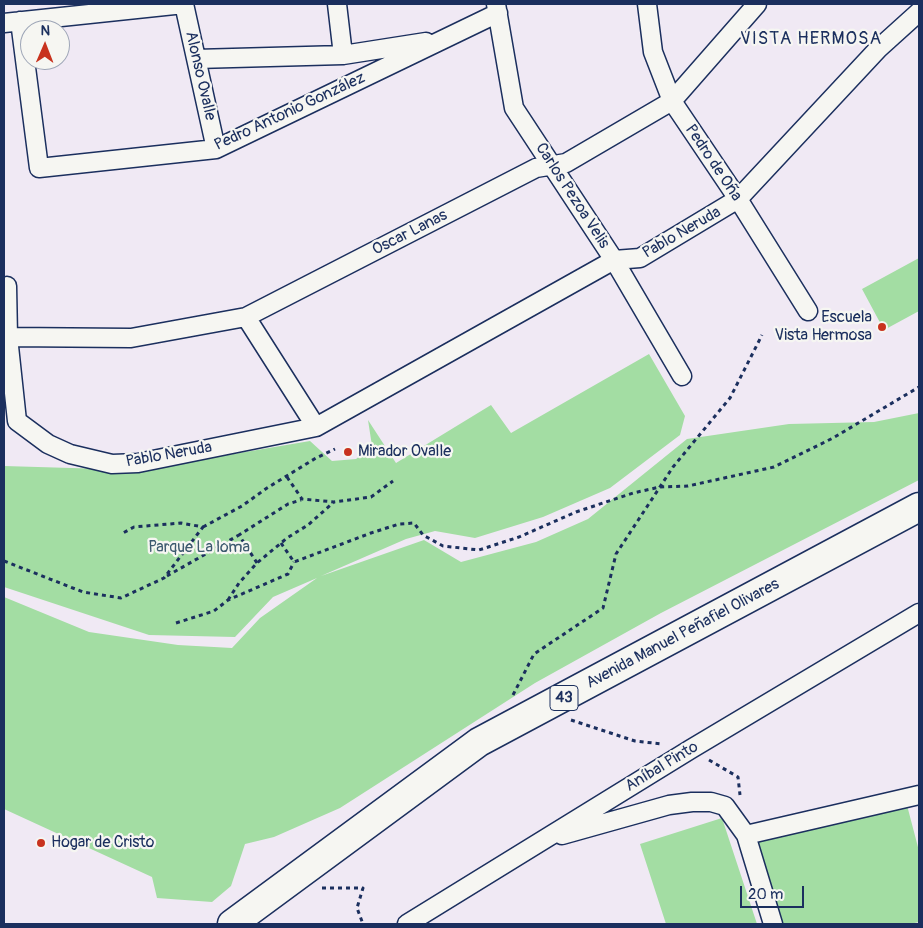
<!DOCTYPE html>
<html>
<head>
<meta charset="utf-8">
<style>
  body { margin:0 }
  #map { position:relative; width:923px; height:928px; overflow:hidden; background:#f0e9f4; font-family:Pangolin,sans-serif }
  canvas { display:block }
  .frame { position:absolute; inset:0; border:5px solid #1b2f5e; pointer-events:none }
  .north { position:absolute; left:20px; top:20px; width:50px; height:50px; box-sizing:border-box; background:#f6f6f2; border:1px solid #9ea6b7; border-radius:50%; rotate:1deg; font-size:14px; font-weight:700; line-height:20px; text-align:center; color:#1b2f5e }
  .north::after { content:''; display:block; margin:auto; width:18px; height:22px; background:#c8321e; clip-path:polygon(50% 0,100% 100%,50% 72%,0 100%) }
  .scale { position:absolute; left:740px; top:886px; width:64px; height:22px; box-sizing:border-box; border:2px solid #1b2f5e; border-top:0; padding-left:6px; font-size:15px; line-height:18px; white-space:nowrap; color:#1b2f5e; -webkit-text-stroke:4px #f6f6f2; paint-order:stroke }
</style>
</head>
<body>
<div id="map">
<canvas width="923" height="928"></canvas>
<div class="frame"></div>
<div class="north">N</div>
<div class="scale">20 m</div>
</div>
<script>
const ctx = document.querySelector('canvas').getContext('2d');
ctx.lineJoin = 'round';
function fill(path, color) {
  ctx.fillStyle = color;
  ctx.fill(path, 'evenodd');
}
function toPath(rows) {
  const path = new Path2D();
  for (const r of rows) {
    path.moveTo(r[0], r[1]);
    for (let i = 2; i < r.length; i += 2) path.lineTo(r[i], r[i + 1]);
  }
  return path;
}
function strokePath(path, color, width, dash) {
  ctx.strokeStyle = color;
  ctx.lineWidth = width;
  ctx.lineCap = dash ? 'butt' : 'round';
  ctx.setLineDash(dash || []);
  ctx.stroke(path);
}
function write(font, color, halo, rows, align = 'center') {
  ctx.font = font + ' Pangolin,sans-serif';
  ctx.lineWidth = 4.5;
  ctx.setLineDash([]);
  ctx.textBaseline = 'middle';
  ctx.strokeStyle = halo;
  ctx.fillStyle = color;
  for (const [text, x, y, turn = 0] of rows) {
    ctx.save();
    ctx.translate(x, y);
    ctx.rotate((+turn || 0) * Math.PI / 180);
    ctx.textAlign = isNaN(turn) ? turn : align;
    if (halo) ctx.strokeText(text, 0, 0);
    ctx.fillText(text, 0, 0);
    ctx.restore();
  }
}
fill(toPath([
  [919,258,919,311,884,330,862,289],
  [649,354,685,416,680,435,610,488,543,517,475,538,435,531,406,539,321,576,424,540,461,562,536,542,588,519,687,439,789,424,874,422,919,413,919,480,661,613,535,683,340,808,274,837,245,844,231,886,212,902,157,898,152,877,4,809,4,597,89,632,178,645,232,648,260,618,317,578,273,597,235,637,149,635,4,587,4,466,139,470,310,441,332,461,356,459,372,446,368,420,396,463,491,405,511,433],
  [903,790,919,851,919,922,910,924,773,924,748,831],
  [722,818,757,924,666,924,640,844]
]), '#a3dda3');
const street = toPath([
  [184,4,216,149],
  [337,4,343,55],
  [496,4,514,108,614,260,682,376],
  [647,4,653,52,672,101,738,199,808,311],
  [20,21,39,168,216,149,498,13],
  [4,23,184,4],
  [196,59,343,55,426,42],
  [7,286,8,337,17,421,48,444,70,454,112,464,138,463,316,427,614,260,640,258,738,199,878,49,919,12],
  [246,317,316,427],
  [8,337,131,338,246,317,536,168,566,163,672,101,757,4],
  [562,835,669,805,692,802,711,802,725,806,746,835,773,924],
  [746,835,919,795],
  [407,924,691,749,919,613]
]);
const primary = toPath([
  [232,924,479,742,919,507]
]);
strokePath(street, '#1b2f5e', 21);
strokePath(primary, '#1b2f5e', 31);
strokePath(toPath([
  [287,477,302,499,334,502,371,497,393,481],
  [203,527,242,506,267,488,316,458,335,449],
  [281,543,294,562,371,533,399,524,414,523,423,535,443,546,479,550,519,537,576,512,633,493,660,487,688,486,774,467,833,438,919,387],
  [4,561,83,592,121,598,164,578,203,527,181,523,134,527,123,533],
  [257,563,239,535,288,504,301,500],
  [167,576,239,535],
  [228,600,239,583,257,563,287,538,308,525,334,502],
  [176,623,214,611,228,600,288,574,294,562],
  [513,695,534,654,603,608,616,554,673,467,730,398,762,335],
  [571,720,635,741,662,744],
  [709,760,738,777,740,795],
  [322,888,363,888,357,908,363,924]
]), '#1b2f5e', 3, [4, 4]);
strokePath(street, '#f6f6f2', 18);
strokePath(primary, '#f6f6f2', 28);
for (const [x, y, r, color] of [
  [882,327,5,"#c8321e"],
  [348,452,5,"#c8321e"],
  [41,843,5,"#c8321e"]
]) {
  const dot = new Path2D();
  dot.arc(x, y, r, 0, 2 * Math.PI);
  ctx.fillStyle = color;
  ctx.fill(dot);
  strokePath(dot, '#f6f6f2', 2);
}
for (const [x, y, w] of [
  [564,698,28]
]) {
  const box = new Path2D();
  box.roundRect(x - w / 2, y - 12.5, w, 25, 4);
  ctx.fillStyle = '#f6f6f2';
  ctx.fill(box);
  strokePath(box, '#1b2f5e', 1);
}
write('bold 15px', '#1b2f5e', null, [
  ["43",564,698]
]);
write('16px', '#1b2f5e', '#f6f6f2', [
  ["Alonso Ovalle",200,76,77],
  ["Pedro Antonio González",290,112,-25],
  ["Pedro de Oña",713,163,56],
  ["Carlos Pezoa Velis",572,196,57],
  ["Oscar Lanas",410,233,-27],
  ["Pablo Neruda",682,233,-30],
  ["Pablo Neruda",169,455,-10],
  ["Avenida Manuel Peñafiel Olivares",683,634,-28],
  ["Aníbal Pinto",662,767,-31]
]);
write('16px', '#1b2f5e', '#f6f6f2', [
  ["Escuela",872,318,"right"],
  ["Vista Hermosa",872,336,"right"],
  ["Mirador Ovalle",358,452],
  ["Hogar de Cristo",51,843]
], 'left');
write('16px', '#3d5a6f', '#f6f6f2', [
  ["Parque La loma",199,548]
]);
ctx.letterSpacing = '1px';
write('18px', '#1b2f5e', '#f6f6f2', [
  ["VISTA HERMOSA",811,39]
]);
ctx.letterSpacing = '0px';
</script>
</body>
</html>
